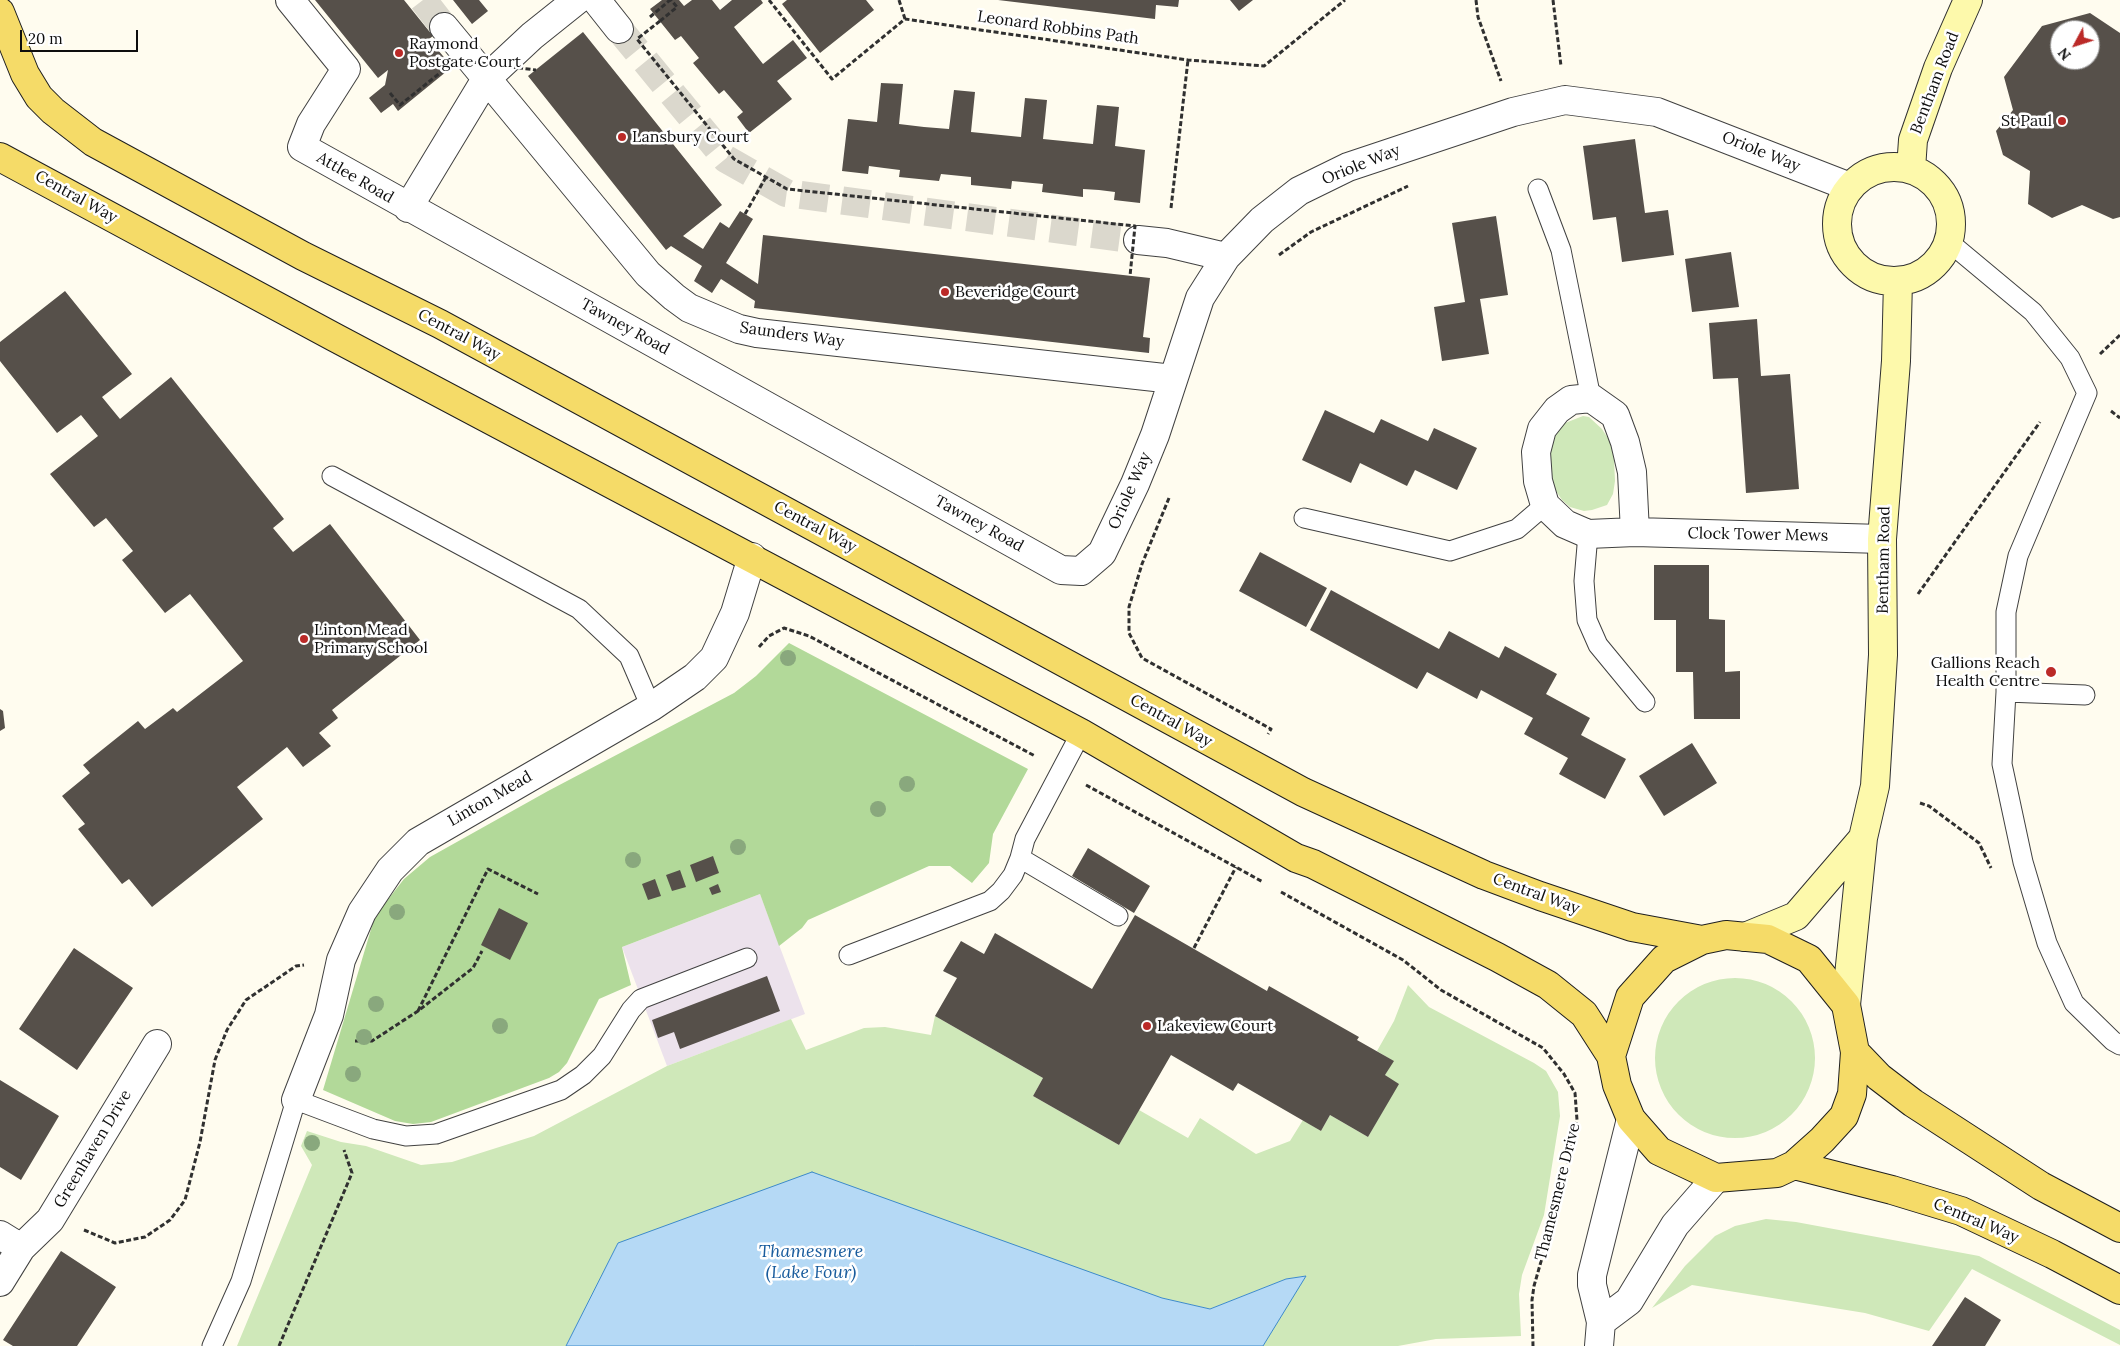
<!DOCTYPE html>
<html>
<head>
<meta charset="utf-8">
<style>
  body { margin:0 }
  #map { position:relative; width:2120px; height:1346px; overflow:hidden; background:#fffcef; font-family:Lora,serif }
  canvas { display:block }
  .north { position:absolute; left:2050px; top:20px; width:50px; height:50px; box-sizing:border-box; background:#fff; border:1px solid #9f9f9f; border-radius:50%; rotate:230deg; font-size:14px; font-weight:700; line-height:20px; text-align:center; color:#0e0e0e }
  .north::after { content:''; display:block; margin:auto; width:18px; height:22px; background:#bb2a28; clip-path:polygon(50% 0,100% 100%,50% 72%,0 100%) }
  .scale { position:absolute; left:20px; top:30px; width:118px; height:22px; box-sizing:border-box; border:2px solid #0e0e0e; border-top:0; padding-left:6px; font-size:15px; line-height:18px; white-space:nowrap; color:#0e0e0e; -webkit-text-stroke:4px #fff; paint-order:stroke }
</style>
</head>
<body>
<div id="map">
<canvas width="2120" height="1346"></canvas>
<div class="north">N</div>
<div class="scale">20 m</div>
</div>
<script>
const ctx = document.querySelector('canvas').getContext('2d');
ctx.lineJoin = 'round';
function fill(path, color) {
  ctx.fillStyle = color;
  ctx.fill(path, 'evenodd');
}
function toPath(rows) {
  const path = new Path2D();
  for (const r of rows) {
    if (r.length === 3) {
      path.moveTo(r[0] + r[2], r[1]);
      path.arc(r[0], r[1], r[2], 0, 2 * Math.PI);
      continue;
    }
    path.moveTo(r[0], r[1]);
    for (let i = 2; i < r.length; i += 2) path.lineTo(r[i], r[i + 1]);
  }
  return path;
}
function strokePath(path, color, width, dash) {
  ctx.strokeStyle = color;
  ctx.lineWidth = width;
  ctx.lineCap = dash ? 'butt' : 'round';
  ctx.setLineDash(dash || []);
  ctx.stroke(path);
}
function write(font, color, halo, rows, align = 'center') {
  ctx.font = font + ' Lora,serif';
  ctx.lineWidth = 5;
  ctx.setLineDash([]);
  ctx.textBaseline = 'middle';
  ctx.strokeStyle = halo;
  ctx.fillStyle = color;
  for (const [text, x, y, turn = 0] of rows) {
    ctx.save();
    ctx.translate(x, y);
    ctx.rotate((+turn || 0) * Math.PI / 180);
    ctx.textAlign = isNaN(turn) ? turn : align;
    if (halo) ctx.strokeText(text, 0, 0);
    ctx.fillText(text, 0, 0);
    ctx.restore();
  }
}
fill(toPath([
  [760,894,805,1014,667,1066,622,947]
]), '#ece2ec');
fill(toPath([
  [1583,416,1589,417,1602,429,1611,443,1614,460,1615,481,1613,494,1607,505,1592,510,1584,511,1570,507,1562,500,1554,488,1549,458,1555,433,1560,425],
  [1735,1058,80],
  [1408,985,1429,1007,1534,1063,1546,1071,1558,1092,1560,1116,1544,1215,1522,1275,1519,1294,1521,1336,1436,1339,1398,1346,1263,1346,1305,1276,1286,1279,1210,1309,1162,1298,618,1243,566,1346,237,1346,312,1165,301,1146,307,1131,341,1142,366,1146,421,1165,452,1162,534,1136,667,1066,791,1019,806,1050,864,1028,885,1027,931,1035,935,1016,1043,1078,1033,1096,1119,1145,1139,1110,1188,1138,1200,1118,1256,1154,1290,1141,1303,1120,1321,1131,1330,1115,1368,1137,1398,1084,1385,1075,1393,1061,1377,1051,1394,1021],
  [1766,1219,1796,1222,1979,1256,2120,1330,2120,1345,1972,1269,1929,1331,1865,1313,1692,1285,1652,1308,1685,1266,1715,1236,1735,1226]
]), '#cfe8b9');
fill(toPath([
  [789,643,1028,769,993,834,989,863,972,883,950,866,929,866,808,920,802,928,779,946,760,894,622,947,631,985,599,999,567,1063,559,1072,549,1078,431,1122,413,1124,395,1121,323,1090,375,916,404,879,430,857,548,791,734,693,756,676]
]), '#b2d999');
const water = toPath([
  [812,1172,1162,1298,1210,1309,1286,1279,1306,1276,1263,1346,566,1346,618,1243,812,1172]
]);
fill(water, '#b5d9f5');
strokePath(water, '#3d8aca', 1);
fill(toPath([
  [315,0,404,0,433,36,429,39,452,67,398,111,393,104,381,113,369,98,385,85,388,70,378,78],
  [453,0,479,0,488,11,472,24],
  [662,0,679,0,684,6,692,0,712,0,720,10,732,0,761,0,763,3,734,27,763,64,793,40,807,58,777,81,792,99,749,133,737,117,743,112,724,90,719,94,693,63,699,58,681,36,675,40,650,9],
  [787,0,866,0,874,10,820,53,782,4],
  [998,0,1179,0,1178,7,1156,5,1155,19],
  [1230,0,1253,0,1239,11],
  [2090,13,2120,33,2120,217,2113,219,2082,205,2052,218,2028,204,2030,171,2003,155,1996,131,2013,110,2004,77,2042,26],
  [2060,30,2090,30,2090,60,2060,60],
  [583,32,722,205,683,236,703,249,720,222,729,228,740,211,753,219,726,263,758,284,763,235,1150,278,1143,337,1150,338,1149,353,754,308,755,301,721,279,712,293,694,281,702,266,671,246,666,250,528,76],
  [881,83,903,84,899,124,924,127,949,129,954,90,975,92,971,132,1021,137,1025,98,1047,100,1043,139,1093,144,1097,105,1119,107,1115,146,1145,150,1140,203,1114,200,1115,192,1099,190,1083,189,1083,197,1042,192,1043,184,1012,181,1011,189,971,185,971,177,941,174,939,181,899,177,900,170,884,168,869,166,868,174,842,171,848,119,877,122],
  [1635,139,1645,213,1668,210,1674,255,1622,262,1616,217,1593,220,1583,146],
  [1496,216,1508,295,1480,299,1489,354,1442,361,1434,307,1465,302,1452,223],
  [1731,252,1739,307,1692,312,1685,259],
  [65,291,132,374,102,397,120,419,171,377,284,519,273,528,293,552,330,524,420,640,332,710,338,718,319,733,331,746,303,767,287,747,237,787,263,819,152,907,129,879,122,884,78,829,85,824,62,796,90,773,83,765,138,721,145,729,173,708,177,712,243,661,190,594,165,613,122,560,133,551,106,518,94,527,50,474,98,436,81,415,57,433,0,361,0,342],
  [1757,319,1761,376,1790,374,1799,489,1746,493,1738,378,1713,379,1709,323],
  [1325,410,1374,433,1381,419,1428,441,1434,428,1477,448,1457,490,1415,470,1407,486,1360,463,1351,483,1302,460],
  [1260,552,1327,588,1306,627,1239,591],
  [1654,565,1709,565,1709,619,1725,620,1725,672,1740,671,1740,719,1694,719,1693,672,1676,672,1676,620,1654,620],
  [1331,590,1439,649,1449,631,1499,658,1505,646,1557,674,1546,694,1590,718,1581,735,1626,759,1605,799,1559,774,1568,758,1524,734,1533,718,1481,690,1477,699,1427,672,1417,689,1310,630],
  [0,709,3,711,5,728,0,731],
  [1692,743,1717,783,1664,816,1639,776],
  [1088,848,1150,886,1134,913,1072,876],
  [713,856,719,873,696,882,690,865],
  [680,870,686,887,672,891,666,875],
  [655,879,661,896,648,900,642,884],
  [718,884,721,892,712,895,709,888],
  [499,908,528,923,510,960,481,945],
  [1135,915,1267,991,1269,986,1359,1037,1357,1040,1394,1061,1385,1075,1399,1084,1368,1137,1330,1115,1321,1131,1238,1083,1233,1091,1171,1055,1119,1145,1033,1096,1043,1078,935,1016,957,978,943,971,961,941,984,954,995,933,1092,989],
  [74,948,133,988,77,1070,19,1029],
  [767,976,780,1011,680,1049,674,1032,658,1038,652,1020],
  [0,1080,59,1116,21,1180,0,1167],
  [61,1251,116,1287,77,1346,13,1346,3,1340],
  [1965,1297,2001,1320,1985,1346,1932,1346]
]), '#56504a');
strokePath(toPath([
  [423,0,444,27],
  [619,29,726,159,786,193,1138,240]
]), '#dbd8cd', 28, [28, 14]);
const lane = toPath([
  [1538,189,1561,250,1591,398],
  [1949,242,2033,312,2070,358,2087,393,2018,556,2006,612,2006,692,2002,764,2023,862,2047,943,2074,1003,2113,1041,2120,1045],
  [332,476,579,609,629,656,651,707],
  [1304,518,1450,551,1517,529,1545,505],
  [1588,534,1584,581,1587,620,1598,645,1645,702],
  [2006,692,2085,695],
  [1020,858,1118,916],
  [849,955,990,901,1001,891,1013,875,1020,858,1025,839,1081,733],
  [212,1346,241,1281,296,1100,373,1129,406,1136,436,1134,561,1090,583,1075,602,1056,631,1010,641,999,747,958]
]);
const street = toPath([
  [290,0,346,69,311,124,302,147,1061,570,1081,571,1102,553,1135,484,1155,435,1200,298,1226,257,1262,220,1299,191,1348,167,1513,112,1565,100,1657,112,1850,187],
  [596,0,619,29],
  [444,27,648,274,674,297,689,308,739,329,757,333,1173,379],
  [408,208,486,79,532,36,577,0],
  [1138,240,1167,243,1226,257],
  [1635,532,1632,472,1625,442,1615,415,1591,398,1571,400,1557,410,1542,429,1536,452,1538,481,1545,505,1565,524,1588,534,1635,532,1882,539],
  [296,1100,329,1015,341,960,362,912,390,870,418,842,651,707,695,677,714,658,735,613,752,557],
  [0,1235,21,1248],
  [0,1282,21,1248,50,1220,157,1044],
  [1601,1322,1629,1301,1675,1225,1716,1178],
  [1599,1346,1601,1322,1592,1285,1592,1275,1631,1119]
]);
const secondary = toPath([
  [1894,224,57],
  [1911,169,1913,140,1938,68,1968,0],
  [1745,937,1796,916,1863,838],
  [1846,1005,1863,838,1875,786,1883,655,1882,539,1896,361,1898,281]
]);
const primary = toPath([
  [0,12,25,74,39,97,53,111,93,142,303,256,440,324,1303,792,1484,875,1540,896,1632,927,1702,940],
  [0,157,334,337,1081,733,1296,858,1313,864,1497,957,1548,985,1584,1014,1611,1056,1617,1085,1631,1119,1659,1151,1716,1178,1777,1173,1794,1165,1822,1140,1844,1116,1852,1094,1855,1052,1846,1005,1809,959,1768,939,1726,935,1702,940,1664,959,1630,997,1611,1056],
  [1855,1052,1879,1077,1913,1103,2041,1186,2120,1228],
  [1794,1165,1892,1190,1961,1211,2052,1254,2120,1290]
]);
strokePath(lane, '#414141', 21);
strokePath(street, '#414141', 30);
strokePath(secondary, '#303030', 30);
strokePath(primary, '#1f1f1f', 30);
strokePath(toPath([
  [769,0,832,79,905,19,1188,60,1264,66,1345,0],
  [899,0,905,19],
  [1476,0,1478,17,1501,81],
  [1553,0,1561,66],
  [650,17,670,0],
  [660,21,677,7,671,0],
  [1171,208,1188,60],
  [1279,255,1311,232,1408,186],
  [2100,354,2120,335],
  [2111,411,2120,418],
  [1169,498,1142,564,1129,607,1129,633,1142,658,1271,729,1268,734],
  [1918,594,2040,422],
  [759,647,769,636,784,628,809,636,1035,756],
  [1086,785,1263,882],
  [1920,803,1929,806,1979,843,1991,868],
  [1281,892,1403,960,1441,990,1543,1048,1564,1074,1575,1093,1577,1120,1566,1174,1534,1286,1532,1300,1533,1346],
  [1194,948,1236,867],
  [418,1011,488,869,538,894],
  [355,1041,372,1041,418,1011,473,968,482,951],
  [84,1230,115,1243,145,1237,170,1220,185,1200,200,1142,215,1060,227,1030,246,1000,296,966,304,965],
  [279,1346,352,1173,344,1150]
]), '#303030', 3, [5, 2.5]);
strokePath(lane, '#fff', 19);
strokePath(street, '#fff', 28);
strokePath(secondary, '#fdf9ab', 28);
strokePath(primary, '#f5db68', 28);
strokePath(toPath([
  [660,21,637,39,734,159,787,189,1135,226,1130,276],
  [390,93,400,105,456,60,536,70],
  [745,214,766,177]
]), '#303030', 3, [5, 2.5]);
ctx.fillStyle = '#89a87d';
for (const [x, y] of [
  [788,658],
  [907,784],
  [878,809],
  [738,847],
  [633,860],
  [397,912],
  [376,1004],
  [500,1026],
  [364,1037],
  [353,1074],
  [312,1143]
]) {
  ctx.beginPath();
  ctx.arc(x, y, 8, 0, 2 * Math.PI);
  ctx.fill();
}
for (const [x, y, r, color] of [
  [399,53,5,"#bb2a28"],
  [2062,121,5,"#bb2a28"],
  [622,137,5,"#bb2a28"],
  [945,292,5,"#bb2a28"],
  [304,639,5,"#bb2a28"],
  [2051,672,6,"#bb2a28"],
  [1147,1026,5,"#bb2a28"]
]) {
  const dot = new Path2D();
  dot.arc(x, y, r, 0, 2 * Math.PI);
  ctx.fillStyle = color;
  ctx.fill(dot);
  strokePath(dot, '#fff', 2);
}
write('16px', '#0e0e0e', '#fff', [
  ["Leonard Robbins Path",1058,28,8],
  ["Bentham Road",1935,83,-69],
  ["Oriole Way",1761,152,22],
  ["Oriole Way",1361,165,-22],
  ["Attlee Road",355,178,30],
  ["Central Way",76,197,29],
  ["Tawney Road",625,327,29],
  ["Central Way",459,335,28],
  ["Saunders Way",792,335,8],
  ["Oriole Way",1130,491,-66],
  ["Tawney Road",979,524,29],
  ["Central Way",815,527,28],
  ["Clock Tower Mews",1758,535,1],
  ["Bentham Road",1884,560,-89],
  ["Central Way",1171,721,29],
  ["Linton Mead",490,799,-30],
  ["Central Way",1536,894,20],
  ["Greenhaven Drive",93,1149,-59],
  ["Thamesmere Drive",1558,1192,-76],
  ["Central Way",1976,1221,23]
]);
write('16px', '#0e0e0e', '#fff', [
  ["Raymond",409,44],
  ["Postgate Court",409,62],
  ["St Paul",2052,121,"right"],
  ["Lansbury Court",632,137],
  ["Beveridge Court",955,292],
  ["Linton Mead",314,630],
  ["Primary School",314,648],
  ["Gallions Reach",2040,663,"right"],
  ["Health Centre",2040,681,"right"],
  ["Lakeview Court",1157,1026]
], 'left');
write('italic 18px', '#195c9d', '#fff', [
  ["Thamesmere",811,1252],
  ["(Lake Four)",811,1273]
]);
</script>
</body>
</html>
